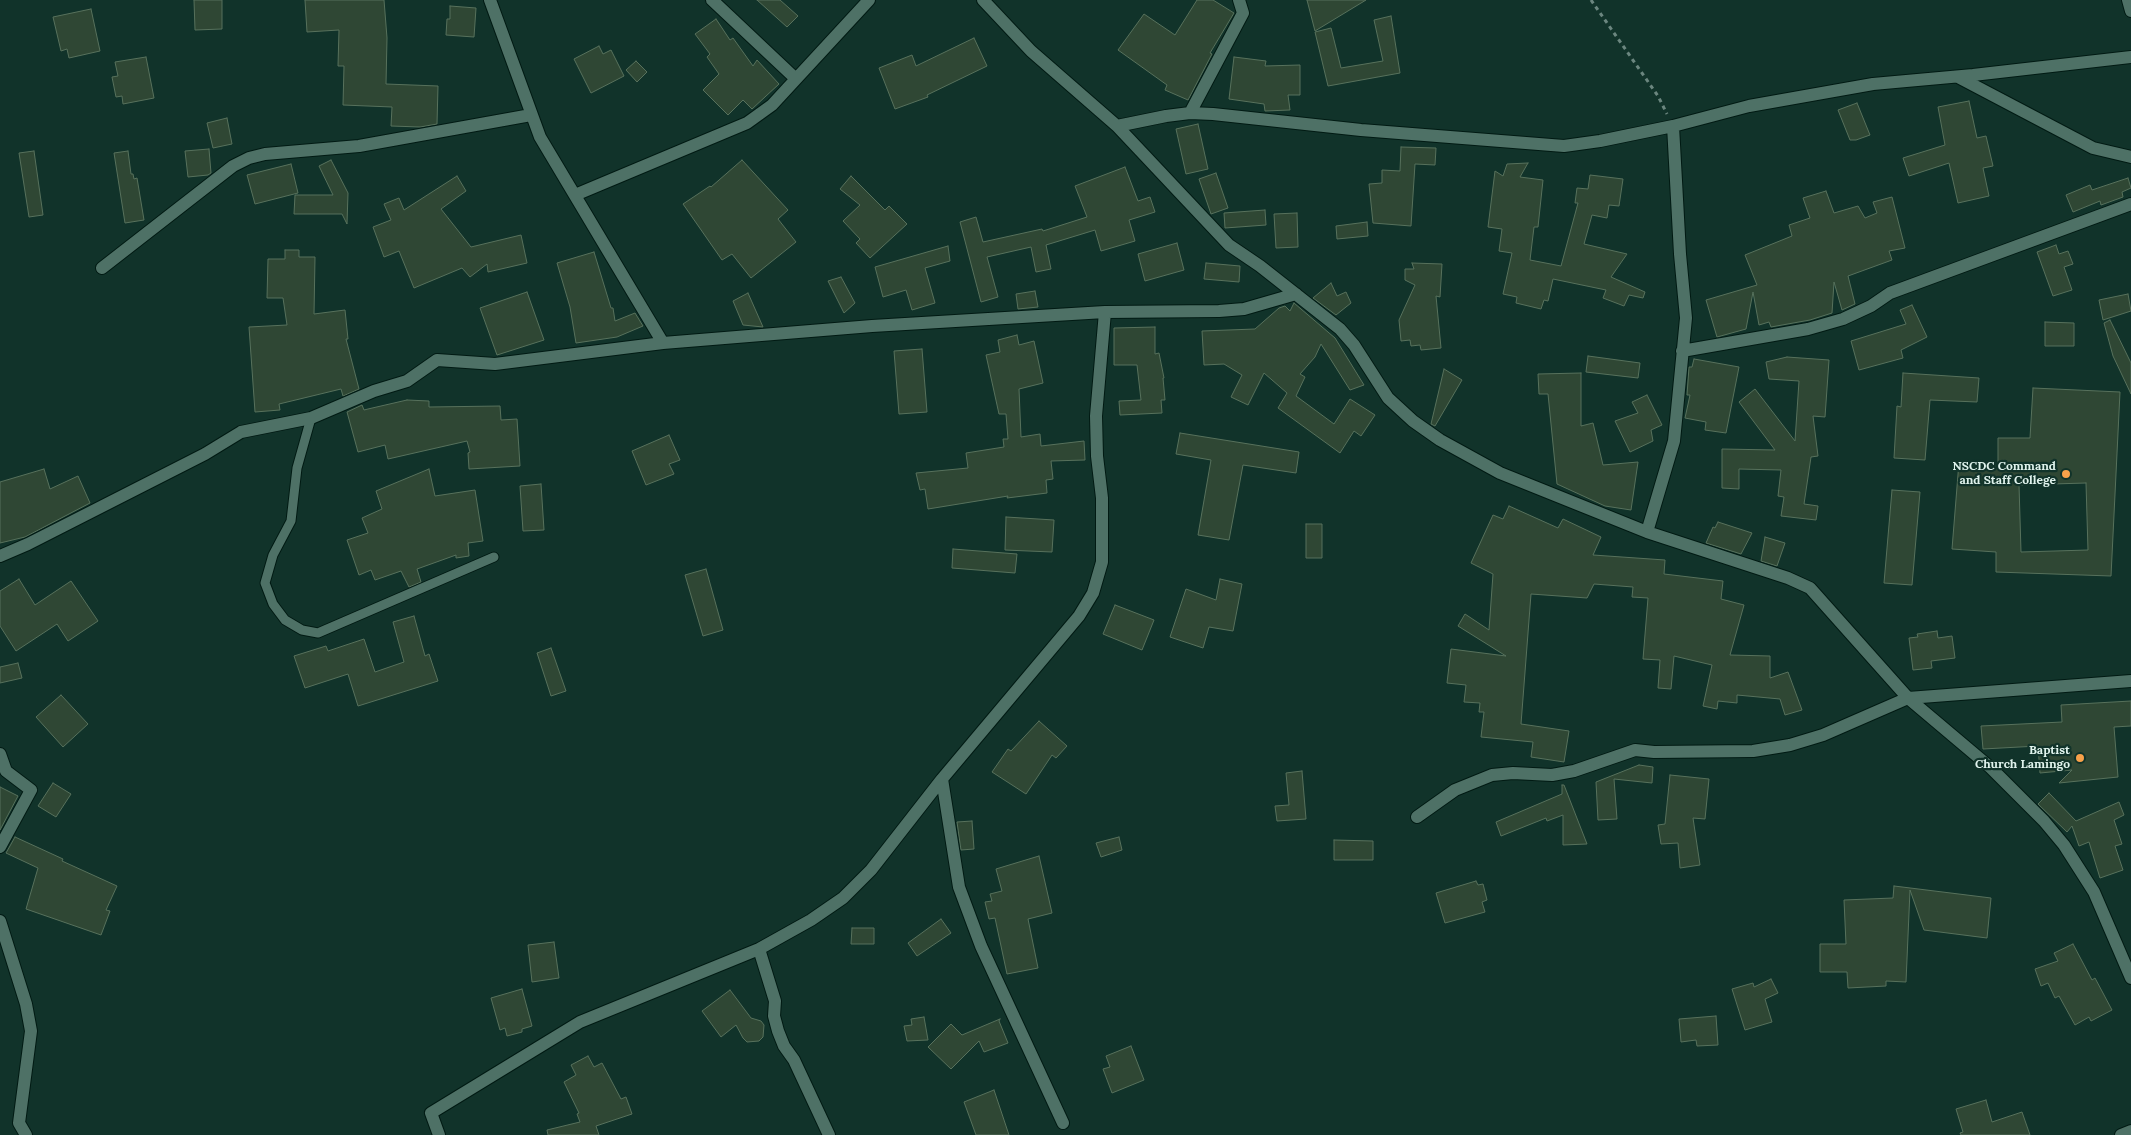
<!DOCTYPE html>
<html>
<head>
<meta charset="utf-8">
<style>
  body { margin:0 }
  canvas { display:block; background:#11332a }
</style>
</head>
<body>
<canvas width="2131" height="1135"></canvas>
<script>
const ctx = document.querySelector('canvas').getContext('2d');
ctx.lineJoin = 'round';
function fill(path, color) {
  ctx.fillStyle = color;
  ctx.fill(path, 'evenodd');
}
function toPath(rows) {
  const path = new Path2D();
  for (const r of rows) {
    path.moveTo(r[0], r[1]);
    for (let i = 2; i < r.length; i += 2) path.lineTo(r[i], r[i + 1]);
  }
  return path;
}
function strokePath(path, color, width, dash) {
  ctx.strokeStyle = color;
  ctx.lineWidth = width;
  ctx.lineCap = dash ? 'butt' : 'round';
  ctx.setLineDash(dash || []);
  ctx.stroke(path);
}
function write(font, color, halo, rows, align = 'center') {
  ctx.font = font + ' Lora,serif';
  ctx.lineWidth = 4.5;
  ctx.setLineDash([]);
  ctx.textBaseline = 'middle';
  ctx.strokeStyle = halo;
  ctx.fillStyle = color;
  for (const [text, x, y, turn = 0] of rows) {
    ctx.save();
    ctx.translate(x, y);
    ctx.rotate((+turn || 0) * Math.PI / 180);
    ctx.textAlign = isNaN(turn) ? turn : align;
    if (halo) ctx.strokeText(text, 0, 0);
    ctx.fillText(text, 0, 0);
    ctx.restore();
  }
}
const building = toPath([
  [194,0,222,0,222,29,195,30,194,0],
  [305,0,384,0,387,38,386,84,438,86,437,124,420,127,391,126,392,107,343,105,344,66,338,66,339,30,307,32,305,0],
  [757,0,780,0,798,16,787,27,757,0],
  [1197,0,1213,0,1234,13,1210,53,1212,54,1188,100,1165,90,1167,85,1118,50,1144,14,1175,35,1197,0],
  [1307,0,1366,0,1315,31,1307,0],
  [450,6,476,8,474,37,446,35,447,19,450,19,450,6],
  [91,9,100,51,69,58,67,49,61,51,53,17,91,9],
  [1391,16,1400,73,1328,86,1315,32,1331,28,1341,68,1383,61,1374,20,1391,16],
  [716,19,730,40,733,38,753,66,757,60,779,84,752,109,743,100,728,115,703,90,719,74,707,57,710,54,695,34,716,19],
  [974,38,987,66,927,95,928,97,895,109,879,68,912,55,916,66,974,38],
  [599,46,603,54,611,50,624,76,591,93,574,59,599,46],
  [146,57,154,98,123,104,122,96,116,97,112,77,118,76,115,62,146,57],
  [1234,57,1266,61,1265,66,1300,65,1300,95,1288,95,1290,110,1265,111,1264,104,1229,99,1234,57],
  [636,61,647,72,637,82,626,70,636,61],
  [1969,101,1977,138,1986,136,1993,166,1983,168,1989,196,1958,203,1949,163,1909,176,1903,158,1945,145,1938,107,1969,101],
  [1857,103,1870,135,1856,140,1850,140,1838,110,1857,103],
  [227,118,232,144,213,148,207,123,227,118],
  [1198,124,1208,169,1186,174,1176,129,1198,124],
  [1401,147,1436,148,1435,165,1415,164,1411,226,1373,223,1369,184,1382,183,1382,170,1400,171,1401,147],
  [209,149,211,173,208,175,188,177,185,151,209,149],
  [34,151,43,215,29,217,19,153,34,151],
  [128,151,131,174,133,174,134,179,137,178,144,220,125,223,114,153,128,151],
  [331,160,348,193,347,224,342,214,294,214,295,195,333,195,319,166,331,160],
  [742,160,788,210,778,219,796,242,751,278,732,254,722,260,683,204,710,186,711,187,742,160],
  [1528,163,1520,177,1543,180,1538,227,1534,227,1530,260,1561,266,1578,203,1575,203,1577,188,1588,189,1590,175,1623,179,1619,206,1609,205,1607,218,1592,215,1584,244,1627,254,1611,277,1645,292,1643,298,1629,295,1624,306,1603,298,1606,290,1553,279,1548,301,1544,300,1541,309,1516,303,1517,297,1503,294,1512,253,1499,251,1502,229,1488,227,1495,171,1503,176,1507,164,1528,163],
  [291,164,298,193,255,204,247,175,291,164],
  [1125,167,1138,201,1150,197,1155,212,1129,220,1135,241,1101,251,1095,230,1046,245,1051,269,1036,272,1031,247,987,257,998,297,981,302,960,222,976,217,983,242,1042,229,1043,231,1087,217,1075,186,1125,167],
  [1216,173,1228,208,1211,214,1199,179,1216,173],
  [457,176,466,191,441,209,471,247,521,235,527,263,488,272,487,264,470,277,462,268,414,288,399,251,384,257,373,227,391,220,384,204,399,198,404,210,457,176],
  [851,176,885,210,889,206,907,224,870,258,856,243,860,239,843,221,860,205,840,189,851,176],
  [2128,178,2131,188,2122,192,2123,197,2101,205,2100,201,2073,212,2066,195,2090,185,2092,190,2128,178],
  [1826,191,1834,213,1858,206,1865,218,1877,213,1873,202,1892,197,1905,248,1889,251,1892,260,1848,276,1855,304,1842,310,1834,282,1832,313,1810,320,1771,327,1769,322,1759,325,1753,292,1746,329,1717,337,1706,300,1757,285,1745,255,1792,236,1789,225,1810,218,1803,198,1826,191],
  [1265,210,1266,225,1225,228,1224,213,1265,210],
  [1297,213,1298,247,1276,248,1274,214,1297,213],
  [1367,222,1368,236,1337,239,1336,226,1367,222],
  [1177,243,1184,270,1145,281,1138,254,1177,243],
  [2056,245,2059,254,2068,251,2073,264,2064,267,2072,290,2053,296,2037,252,2056,245],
  [948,246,950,261,925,268,935,303,912,310,906,290,883,297,875,267,948,246],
  [285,250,299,250,299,257,315,257,314,314,345,310,348,339,346,339,359,389,343,396,341,389,279,404,280,410,255,412,249,327,287,325,283,298,267,298,268,259,285,259,285,250],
  [594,252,611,308,613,308,615,321,635,313,643,326,617,337,576,343,570,307,557,263,594,252],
  [1206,263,1240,266,1239,282,1204,279,1206,263],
  [1412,263,1442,264,1440,297,1436,296,1441,348,1421,350,1420,345,1411,346,1410,340,1401,341,1399,320,1415,285,1405,280,1405,269,1414,269,1412,263],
  [841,277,855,303,844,313,828,281,841,277],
  [1331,283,1337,296,1346,292,1351,303,1336,315,1313,298,1331,283],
  [1035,291,1038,307,1018,309,1016,294,1035,291],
  [527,292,544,340,497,355,480,308,527,292],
  [748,293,763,327,743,325,733,301,748,293],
  [2128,294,2131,311,2103,320,2099,300,2128,294],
  [1294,303,1335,338,1364,385,1350,390,1321,344,1315,357,1300,374,1305,377,1296,396,1334,424,1350,399,1375,415,1361,436,1354,431,1340,453,1278,408,1287,393,1264,373,1248,405,1231,397,1242,375,1224,364,1204,365,1202,331,1255,329,1279,308,1285,306,1290,311,1294,303],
  [1912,305,1927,337,1901,350,1903,358,1859,370,1851,341,1906,324,1900,310,1912,305],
  [2110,320,2131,363,2131,394,2113,356,2104,323,2110,320],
  [2045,322,2074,323,2074,346,2045,346,2045,322],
  [1155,327,1155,354,1159,353,1164,378,1163,378,1165,400,1161,400,1162,413,1120,415,1119,401,1141,400,1137,365,1114,365,1114,328,1155,327],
  [1017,335,1019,345,1034,341,1043,383,1019,389,1021,437,1040,434,1041,446,1084,441,1085,460,1051,461,1053,479,1046,480,1047,493,1007,498,1008,496,928,509,925,489,920,490,916,473,968,468,966,453,1004,447,1003,439,1008,439,1006,414,999,414,986,355,1000,352,998,340,1017,335],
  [922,349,927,412,899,414,894,351,922,349],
  [1588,356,1640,363,1638,378,1586,372,1588,356],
  [1787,357,1829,360,1825,417,1813,416,1818,456,1811,457,1804,504,1818,506,1816,520,1781,516,1784,497,1778,496,1781,470,1739,469,1739,489,1722,488,1722,449,1775,450,1739,402,1755,389,1795,441,1799,381,1769,379,1766,362,1787,357],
  [1694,359,1739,367,1726,433,1705,430,1706,422,1685,418,1690,395,1687,395,1689,367,1692,367,1694,359],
  [1444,369,1462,380,1435,426,1431,424,1444,369],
  [1581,373,1581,426,1593,423,1603,465,1638,462,1631,510,1605,506,1557,484,1548,394,1539,394,1538,374,1581,373],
  [1903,373,1979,378,1977,402,1930,400,1925,460,1894,458,1897,406,1901,407,1903,373],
  [2033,388,2120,392,2111,576,1996,572,1996,552,1952,549,1959,462,1998,466,1998,438,2030,438,2033,388],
  [2086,483,2088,550,2021,552,2019,485,2086,483],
  [1647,395,1662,425,1651,430,1653,441,1630,452,1615,421,1638,413,1632,402,1647,395],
  [407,400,429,401,429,407,500,406,501,420,517,419,520,466,469,469,468,453,470,452,467,441,388,459,385,445,358,452,347,412,362,405,364,410,368,409,407,400],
  [1180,433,1299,452,1296,473,1243,465,1229,540,1198,535,1211,460,1176,454,1180,433],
  [669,435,680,460,669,464,674,474,646,485,632,451,669,435],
  [44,469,50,489,78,476,90,503,25,537,0,543,0,482,44,469],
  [429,469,435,496,475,490,483,541,468,543,469,556,456,558,456,555,417,569,421,582,409,587,401,571,375,580,371,570,359,575,347,540,368,533,362,518,382,509,376,491,429,469],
  [541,484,544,530,523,531,520,486,541,484],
  [1892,490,1920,492,1912,585,1884,583,1892,490],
  [1509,506,1558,528,1563,519,1601,537,1593,555,1665,560,1664,574,1723,581,1721,599,1744,605,1730,655,1770,656,1770,678,1788,672,1802,710,1785,715,1780,699,1737,695,1737,703,1718,701,1717,709,1703,706,1712,665,1674,656,1671,689,1658,688,1660,660,1643,659,1648,598,1632,597,1633,587,1594,584,1587,598,1531,594,1521,724,1569,731,1564,762,1531,757,1533,742,1481,737,1484,712,1479,712,1480,703,1464,702,1466,685,1447,683,1451,649,1506,656,1458,626,1465,614,1489,630,1493,574,1471,563,1493,515,1503,519,1509,506],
  [1006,517,1054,520,1052,552,1005,550,1006,517],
  [1718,522,1752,533,1741,554,1706,543,1713,527,1715,528,1718,522],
  [1306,524,1322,524,1322,558,1306,558,1306,524],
  [1765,537,1785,543,1777,566,1761,561,1765,537],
  [953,549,1017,554,1015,573,952,568,953,549],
  [706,569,723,630,703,636,685,575,706,569],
  [19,579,35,605,71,581,98,621,68,641,57,624,16,651,0,626,0,591,19,579],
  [1220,579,1242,584,1233,631,1209,627,1203,648,1170,637,1186,589,1216,600,1220,579],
  [1115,605,1154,620,1142,650,1103,634,1115,605],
  [414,616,425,656,429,654,438,681,358,706,348,674,305,688,294,656,326,646,328,651,364,639,375,672,404,662,393,622,414,616],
  [1937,631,1938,638,1952,636,1955,658,1931,661,1932,668,1913,670,1909,638,1918,637,1917,634,1937,631],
  [551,648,566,691,551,696,537,653,551,648],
  [18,663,22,678,0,683,0,667,18,663],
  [61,695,88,724,63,747,36,717,61,695],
  [2131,701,2131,726,2114,727,2118,777,2059,783,2072,770,2040,773,2038,746,1983,749,1981,726,2062,722,2061,705,2131,701],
  [1039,721,1067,746,1056,758,1052,755,1026,794,992,772,1008,749,1011,751,1039,721],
  [1639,765,1653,767,1652,783,1614,779,1617,819,1598,820,1596,782,1639,765],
  [1302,771,1306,819,1277,821,1275,806,1289,805,1286,773,1302,771],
  [1670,775,1709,779,1705,819,1693,818,1700,865,1680,868,1678,843,1661,844,1658,825,1665,824,1670,775],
  [53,783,71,794,56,817,38,806,53,783],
  [1562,785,1564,785,1587,844,1563,845,1563,815,1547,821,1546,818,1501,836,1496,822,1562,794,1562,785],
  [0,787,18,796,0,830,0,787],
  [2049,793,2076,821,2119,802,2124,815,2114,820,2122,844,2115,846,2123,870,2100,878,2089,842,2079,846,2072,826,2067,832,2038,804,2049,793],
  [972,821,974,849,961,850,957,822,972,821],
  [15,837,63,859,62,861,117,886,106,910,110,911,101,935,26,909,38,868,6,853,15,837],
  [1119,837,1122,850,1101,857,1096,843,1119,837],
  [1334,840,1373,841,1373,860,1334,860,1334,840],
  [1039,856,1052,913,1028,919,1038,968,1007,974,995,918,989,919,985,902,992,901,990,894,1002,891,996,869,1039,856],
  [1476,881,1478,885,1483,884,1487,900,1482,902,1485,912,1445,923,1436,893,1476,881],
  [1894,886,1991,898,1987,938,1924,930,1910,890,1906,982,1886,981,1886,986,1848,988,1847,972,1820,972,1820,944,1846,944,1844,900,1893,898,1894,886],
  [941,919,951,933,917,956,908,943,941,919],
  [852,928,874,928,874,944,851,944,852,928],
  [554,942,559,978,532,982,528,945,554,942],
  [2073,944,2092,980,2095,978,2112,1010,2091,1021,2089,1017,2075,1025,2059,996,2055,998,2048,983,2041,986,2035,969,2058,961,2054,953,2073,944],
  [1771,979,1778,993,1765,999,1772,1022,1745,1030,1732,989,1753,983,1754,987,1771,979],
  [522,989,532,1026,522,1029,522,1032,507,1036,505,1028,500,1030,491,998,522,989],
  [730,990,751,1018,761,1021,764,1025,763,1037,759,1041,747,1042,743,1038,736,1025,721,1037,702,1011,730,990],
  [1716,1016,1718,1045,1697,1046,1696,1040,1681,1042,1679,1019,1716,1016],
  [924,1017,928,1040,907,1041,904,1026,912,1025,911,1019,924,1017],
  [1000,1019,999,1021,1008,1043,984,1052,979,1041,951,1069,928,1047,951,1024,962,1035,1000,1019],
  [1131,1046,1144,1080,1112,1093,1103,1069,1110,1067,1106,1056,1131,1046],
  [588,1056,594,1067,602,1063,621,1099,626,1097,632,1114,596,1126,599,1135,548,1135,547,1130,580,1122,577,1114,579,1113,564,1082,576,1075,571,1065,588,1056],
  [994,1090,1009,1135,976,1135,964,1102,994,1090],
  [1986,1100,1992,1122,2022,1112,2030,1135,1961,1135,1960,1133,1963,1132,1956,1109,1986,1100]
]);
fill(building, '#2f4734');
strokePath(building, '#57715c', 1);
const service = toPath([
  [311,418,297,468,291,521,273,555,265,583,273,604,285,620,302,630,318,633,494,557]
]);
const minor = toPath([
  [490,0,540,137,663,343],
  [712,0,796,79],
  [983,0,1031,51,1117,126,1229,245,1260,266,1340,329,1354,345,1388,398,1413,421,1440,440,1500,473,1647,532,1788,578,1810,588,1908,698,1991,768,2044,821,2064,845,2094,892,2131,978],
  [2128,0,2131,11],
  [1958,77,2093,148,2131,157],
  [1190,113,1243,13,1239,0],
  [1117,126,1166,116,1190,113,1213,114,1361,130,1564,146,1600,141,1673,126,1749,106,1873,84,1973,75,2131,57],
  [575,195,747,123,772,105,869,0],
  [102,268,233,166,249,158,265,154,359,146,531,115],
  [1682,351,1808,329,1843,319,1871,306,1890,293,2131,204],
  [1647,532,1674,441,1686,318,1680,254,1673,126],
  [0,556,28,544,205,454,241,432,311,418,374,391,407,381,437,360,495,364,663,343,872,326,1105,312,1219,311,1244,309,1296,294],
  [0,754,6,771,31,790,0,847],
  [942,779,959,887,981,946,1063,1123],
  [1417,817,1455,790,1492,775,1513,773,1552,775,1574,771,1635,750,1654,752,1753,751,1790,745,1823,735,1908,698,2131,681],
  [0,921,26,1004,31,1031,19,1123,26,1135],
  [759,949,775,1001,774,1016,778,1031,784,1046,794,1060,829,1135],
  [439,1135,431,1113,580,1022,759,949,811,920,843,898,871,870,942,779,1079,616,1093,593,1102,562,1102,498,1097,456,1096,416,1105,312],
  [2121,1135,2131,1131]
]);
strokePath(service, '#011a13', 11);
strokePath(minor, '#011a13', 14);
strokePath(toPath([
  [1591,0,1658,96,1667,114]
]), '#6b867f', 3, [4, 4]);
strokePath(service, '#4e7166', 9);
strokePath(minor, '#4e7166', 12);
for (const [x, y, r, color] of [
  [2066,474,5,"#f8a14a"],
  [2080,758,5,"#f8a14a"]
]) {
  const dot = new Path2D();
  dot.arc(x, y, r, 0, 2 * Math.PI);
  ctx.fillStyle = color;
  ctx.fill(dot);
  strokePath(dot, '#11332a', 2);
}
write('bold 12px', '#e0f3ed', '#11332a', [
  ["NSCDC Command",2056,467],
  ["and Staff College",2056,481],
  ["Baptist",2070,751],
  ["Church Lamingo",2070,765]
], 'right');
</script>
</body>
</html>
